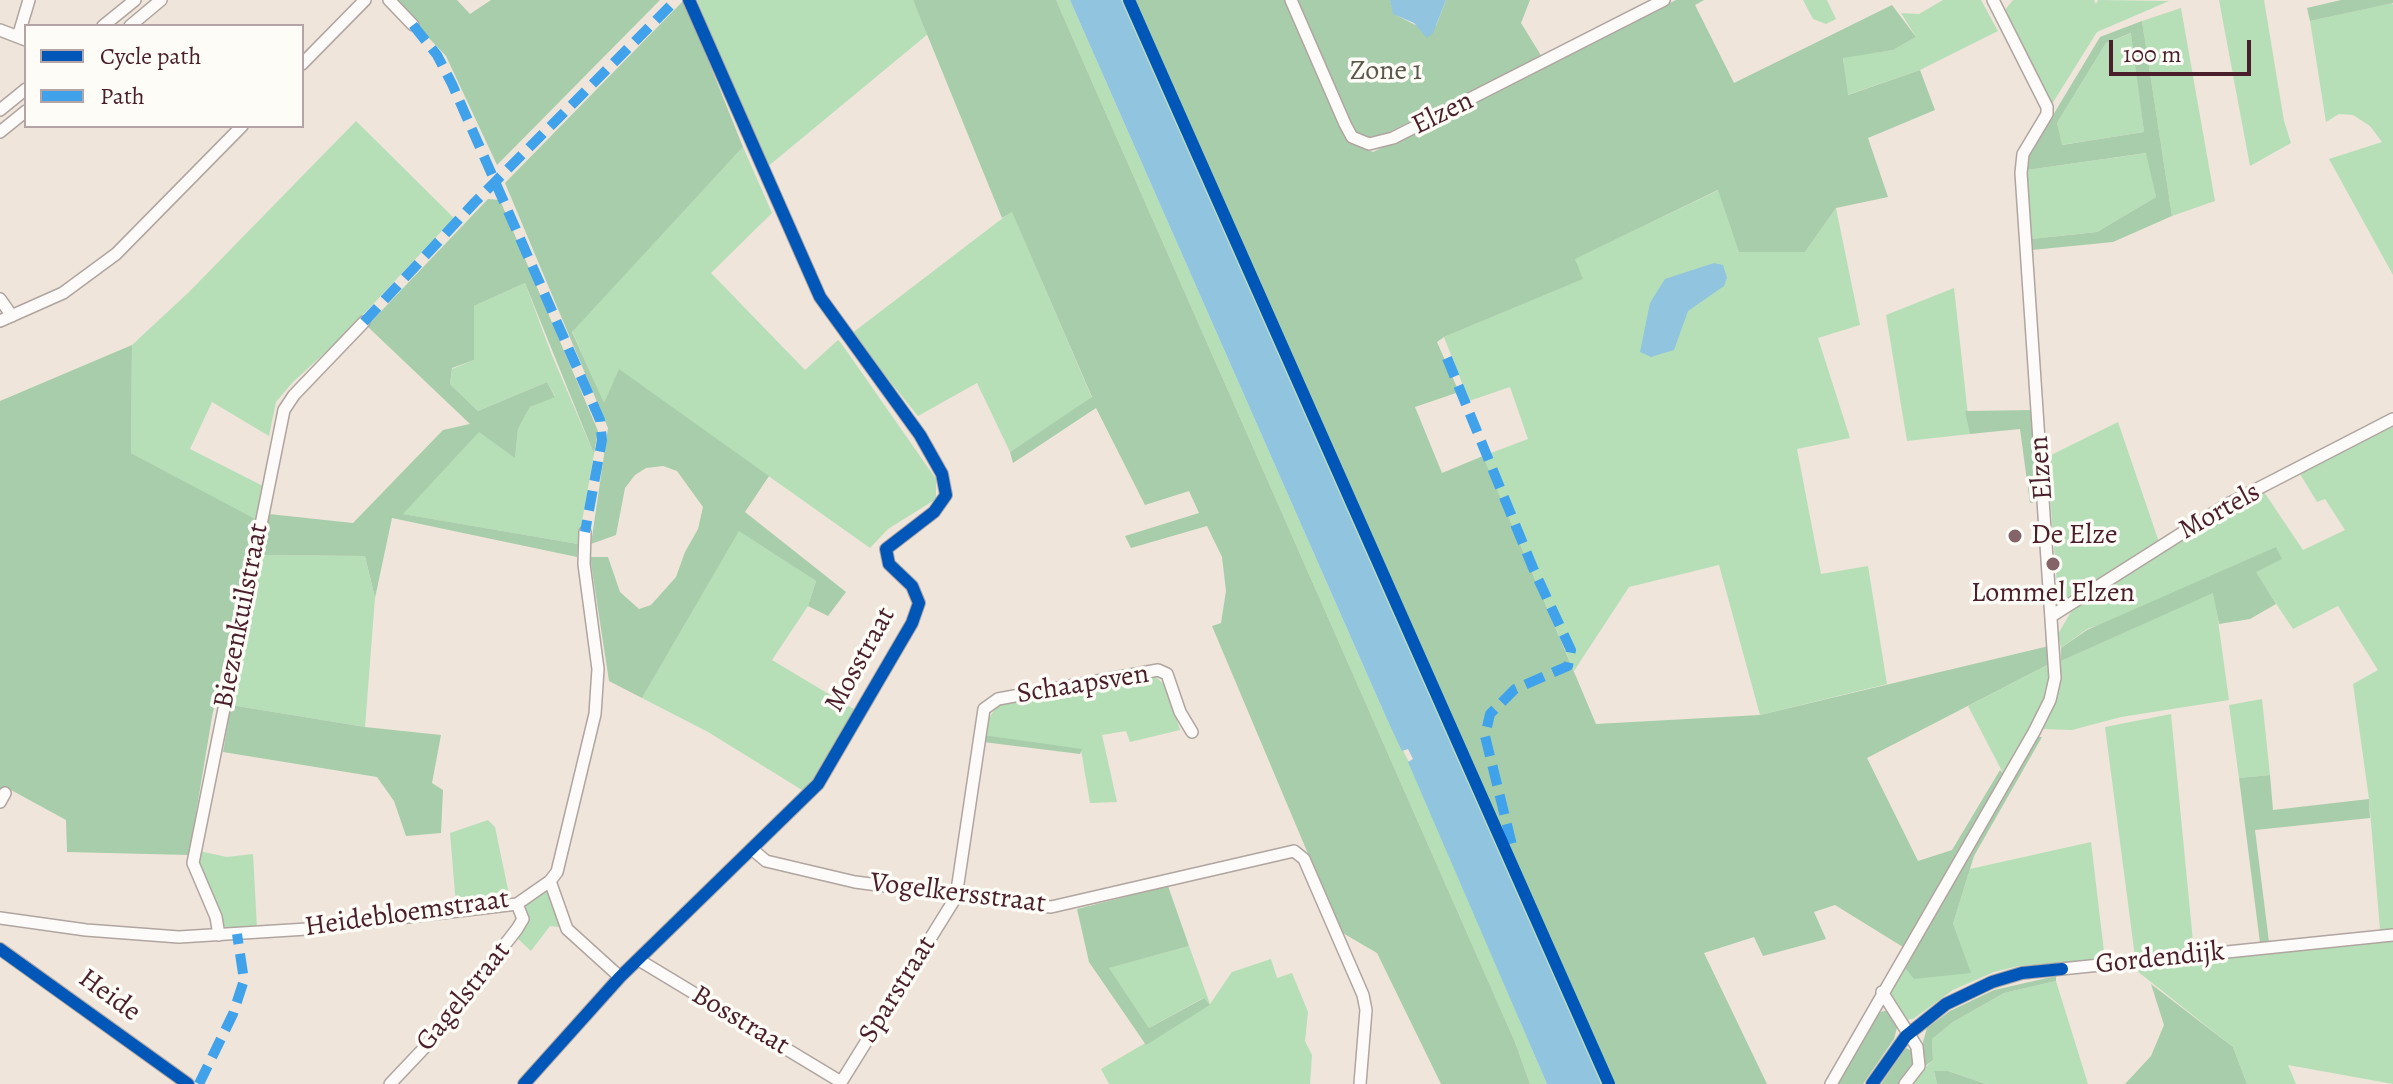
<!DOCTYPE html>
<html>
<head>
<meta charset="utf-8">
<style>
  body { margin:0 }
  #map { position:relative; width:2393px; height:1084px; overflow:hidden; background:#efe5da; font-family:Alegreya,serif }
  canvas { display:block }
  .legend { position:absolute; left:24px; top:24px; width:280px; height:104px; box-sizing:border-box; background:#fdfcf7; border:2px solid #b5a4a5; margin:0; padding:10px 14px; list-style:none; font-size:24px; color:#4a1f2b }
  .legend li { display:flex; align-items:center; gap:16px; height:40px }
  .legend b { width:40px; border:2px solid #b5a4a5 }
  .scale { position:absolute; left:2109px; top:40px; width:142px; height:36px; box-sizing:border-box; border:4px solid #4a1f2b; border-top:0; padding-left:10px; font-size:24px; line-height:28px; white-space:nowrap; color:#4a1f2b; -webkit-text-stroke:6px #fdfcf7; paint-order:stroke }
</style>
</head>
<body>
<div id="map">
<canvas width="2393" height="1084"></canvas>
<ul class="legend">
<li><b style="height:10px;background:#0057b8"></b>Cycle path</li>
<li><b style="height:10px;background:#40a2eb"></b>Path</li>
</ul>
<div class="scale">100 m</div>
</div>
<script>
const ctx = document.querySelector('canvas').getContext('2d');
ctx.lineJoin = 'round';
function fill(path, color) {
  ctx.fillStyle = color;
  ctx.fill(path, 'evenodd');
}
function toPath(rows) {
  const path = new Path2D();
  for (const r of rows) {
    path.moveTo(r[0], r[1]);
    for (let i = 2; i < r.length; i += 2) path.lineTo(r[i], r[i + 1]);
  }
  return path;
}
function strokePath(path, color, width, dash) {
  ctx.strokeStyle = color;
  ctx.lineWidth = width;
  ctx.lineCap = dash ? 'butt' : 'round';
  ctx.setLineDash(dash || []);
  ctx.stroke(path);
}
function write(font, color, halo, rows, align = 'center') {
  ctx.font = font + ' Alegreya,serif';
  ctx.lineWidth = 7;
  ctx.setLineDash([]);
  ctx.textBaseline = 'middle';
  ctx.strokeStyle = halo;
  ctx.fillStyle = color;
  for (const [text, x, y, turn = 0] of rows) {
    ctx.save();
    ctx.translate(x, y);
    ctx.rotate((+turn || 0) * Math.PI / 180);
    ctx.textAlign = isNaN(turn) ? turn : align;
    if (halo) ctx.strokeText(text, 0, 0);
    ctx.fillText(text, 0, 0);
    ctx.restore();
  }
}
fill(toPath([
  [697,0,913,0,928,34,766,168],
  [1056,0,1070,0,1386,717,1409,762,1547,1084,1530,1084,1515,1042],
  [1121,0,1126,0,1606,1084,1601,1084],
  [1803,0,1827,0,1836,19,1826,24,1813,19],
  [1943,0,1981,0,1998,31,1920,70,1847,95,1843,57,1893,50,1916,37,1901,13,1919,14],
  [2013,0,2094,0,2096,4,2098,0,2169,1,2097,32,2052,104,2004,11],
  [2219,0,2264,0,2284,121,2291,143,2250,166],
  [2392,3,2393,5,2393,275,2329,159,2382,142,2370,126,2353,115,2339,114,2326,122,2310,21],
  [2181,8,2215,201,2172,216,2142,21],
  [2132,33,2144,132,2061,145,2057,123,2106,43],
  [356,121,454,218,344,335,292,383,276,402,269,436,212,402,190,449,263,486,255,520,131,453,132,345,190,291],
  [743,147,772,213,711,273,805,370,838,340,841,343,936,479,936,499,888,529,870,548,619,370,604,404,572,331],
  [2147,153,2156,197,2097,232,2031,239,2027,170],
  [1719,190,1805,252,1836,208,1860,325,1818,338,1850,438,1797,449,1821,574,1868,566,1887,684,1760,715,1719,565,1629,587,1574,671,1483,456,1528,439,1510,387,1469,401,1444,337,1582,279,1574,259],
  [1012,211,1092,398,1010,452,977,383,918,416,851,334],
  [525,283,551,353,594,454,578,544,402,514,479,431,515,457,518,429,530,407,555,396,547,382,478,411,450,384,452,369,474,360,474,306],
  [1954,288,1970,434,1907,441,1886,315],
  [2118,422,2159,542,2059,610,2047,457],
  [2393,422,2393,929,2380,930,2369,799,2353,684,2378,670,2338,606,2293,629,2255,572,2087,629,2061,648,2058,634,2075,605,2229,507,2264,492,2303,550,2345,530,2325,499,2317,502,2300,474],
  [739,530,816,581,808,606,772,660,857,711,811,786,802,790,708,732,642,698],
  [262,555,365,556,375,598,365,727,231,705],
  [2214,592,2229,700,2121,717,2072,730,2041,729,2060,682,2061,661],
  [2051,663,2046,701,2004,775,1968,706],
  [1155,676,1167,687,1180,730,1130,742,1126,731,1102,735,1117,802,1090,803,1081,750,984,735,987,721,997,706],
  [2262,699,2270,775,2239,778,2229,705],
  [2171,714,2194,952,2135,957,2105,727],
  [488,820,495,827,510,899,456,906,450,833],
  [2091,842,2105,960,2019,966,1994,972,1953,990,1913,1019,1905,1020,1889,995,1903,965,1953,924,1970,869],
  [199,851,227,857,253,854,257,928,229,930,223,925,198,860],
  [540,888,551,890,559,927,550,926,531,951,517,938,527,922,525,903],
  [2393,940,2393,1084,2288,1065,2296,1084,2247,1084,2233,1047,2132,967],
  [1189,946,1210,1004,1232,972,1271,959,1277,978,1292,973,1308,1012,1305,1041,1312,1055,1310,1084,1109,1084,1101,1069,1210,1005,1203,998,1149,1028,1108,968],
  [2056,981,2088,1084,1986,1084,1948,1071,1934,1072,1937,1084,1908,1084,1933,1060,1932,1039,1953,1022,2004,993]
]), '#b6dfb8');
fill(toPath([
  [393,0,457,0,470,14,491,0,660,0,497,165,446,56],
  [684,0,743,147,572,332,604,403,619,369,769,476,745,512,846,592,828,616,808,606,816,581,739,531,642,698,609,681,590,557,608,557,620,592,639,609,651,605,676,577,685,552,698,529,703,507,677,471,663,466,646,468,635,475,625,488,616,535,591,544,608,428,505,183],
  [913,0,1056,0,1515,1042,1530,1084,1441,1084,1377,953,1341,932,1212,626,1221,623,1226,591,1222,557,1207,526,1131,548,1125,536,1199,513,1189,491,1145,505,1096,408,1013,463,1010,452,1092,397,1012,212,1002,218],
  [1132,0,1286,0,1349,143,1373,152,1676,0,1704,0,1695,5,1734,83,1892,5,1916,37,1893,50,1843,58,1848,95,1920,70,1935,110,1868,138,1888,197,1836,208,1805,252,1739,252,1718,190,1575,259,1583,279,1444,337,1437,342,1459,392,1415,407,1442,473,1483,456,1596,724,1760,715,2049,646,2051,663,1867,758,1918,861,1952,850,2000,770,2004,775,1903,947,1835,905,1814,912,1826,939,1763,956,1754,937,1704,953,1767,1084,1611,1084],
  [1296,0,1390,0,1394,14,1421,28,1436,26,1446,0,1530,0,1521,23,1542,57,1371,141,1358,137,1350,123],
  [2341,0,2393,0,2393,3,2310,21,2307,8],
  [2142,21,2172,216,2113,242,2032,250,2031,239,2097,232,2156,197,2146,153,2027,170,2026,160,2100,37],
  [2131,33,2144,132,2062,145,2057,123,2106,43],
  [488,199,500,200,598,431,594,454,525,283,474,306,474,360,452,368,450,384,478,411,547,382,555,397,530,407,518,429,515,458,479,432,403,514,578,544,577,557,392,518,375,598,365,556,262,555,269,514,353,523,443,430,470,424,367,326],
  [132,345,131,453,255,519,212,717,189,855,67,852,66,820,11,790,2,787,0,791,0,401],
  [2034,410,2041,501,2030,503,2020,429,1970,434,1965,411],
  [2276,547,2282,559,2256,572,2276,604,2250,619,2219,624,2213,593,2061,661,2061,648,2087,630],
  [231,705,365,727,441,735,432,783,443,790,441,833,406,836,394,801,377,777,223,752],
  [984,735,1082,749,1080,754,983,742],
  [2037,737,2042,737,1974,856,1953,924,1971,973,1914,979,1903,965],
  [2270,775,2273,810,2369,799,2370,818,2255,830,2269,942,2260,943,2239,778],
  [1168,886,1189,946,1109,968,1149,1028,1204,998,1210,1005,1146,1045,1089,962,1077,909],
  [2056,976,2056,981,2004,993,1953,1022,1932,1039,1933,1060,1924,1067,1923,1042,1927,1028,1950,1011,1994,990],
  [2151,984,2233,1047,2247,1084,2125,1084,2151,1056,2164,1025],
  [1884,1011,1889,1011,1898,1024,1894,1039,1863,1084,1835,1084,1875,1014],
  [1906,1048,1915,1052,1918,1064,1900,1084,1881,1084],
  [1934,1071,1948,1071,1986,1084,1937,1084]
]), '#a8cdab');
fill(toPath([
  [1070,0,1121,0,1601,1084,1547,1084,1408,762,1413,759,1408,749,1402,751,1386,717],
  [1390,0,1446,0,1433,33,1427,38,1414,23,1393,14],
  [1714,263,1723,265,1727,278,1724,286,1688,311,1674,350,1651,357,1640,352,1650,303,1665,279]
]), '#90c4df');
const minor = toPath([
  [389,0,413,25],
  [1291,0,1345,124,1352,137,1369,144,1393,138,1664,0],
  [103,26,135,0],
  [130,26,161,0],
  [0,30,26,40],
  [18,37,29,0],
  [302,64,365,0],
  [0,110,26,89],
  [0,132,26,111],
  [0,299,12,316],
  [0,321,63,293,116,254,242,126],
  [2053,615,2228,504,2393,419],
  [0,802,5,793],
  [753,850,766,861,855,882,1051,907,1294,851,1304,859,1363,995,1366,1010,1360,1084],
  [550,881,567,929,620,977],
  [0,918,86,930,179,937,307,929,517,904,550,881,557,872,595,714,598,669,584,564,585,532],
  [219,935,216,917,193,863,284,410,294,395,364,322],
  [0,949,188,1084],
  [639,960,841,1082],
  [1882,992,1917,1047,1919,1066,1905,1084],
  [390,1084,426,1046,517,929,523,919,517,904],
  [524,1084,620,977,818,784,912,623,919,603,912,586,889,564,886,549,934,512,946,495,942,474,920,435,820,297,689,0],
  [840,1084,956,897,984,709,998,699,1158,670,1167,674,1180,712,1192,732],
  [1831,1084,2034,732,2050,700,2055,678,2021,173,2023,154,2047,114,2047,107,1993,0],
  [1872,1084,1906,1036,1946,1004,1992,982,2022,973,2393,935]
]);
strokePath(minor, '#b0a5a0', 14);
strokePath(minor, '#fdfbf9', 11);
strokePath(toPath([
  [413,25,437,55,452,84,600,420,602,440,585,532],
  [364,322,475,202,676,0],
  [1447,358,1533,568,1571,650,1568,666,1515,689,1490,714,1485,736,1513,849],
  [199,1084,233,1014,244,980,237,934]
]), '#40a2eb', 10, [20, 10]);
strokePath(toPath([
  [1129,0,1609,1084],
  [0,949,188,1084],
  [524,1084,620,977,818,784,912,623,919,603,912,586,889,564,886,549,934,512,946,495,942,474,920,435,820,297,689,0],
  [1872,1084,1906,1036,1946,1004,1992,982,2022,973,2062,969]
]), '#0057b8', 12);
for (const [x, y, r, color] of [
  [2015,536,8,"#846468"],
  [2053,564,8,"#846468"]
]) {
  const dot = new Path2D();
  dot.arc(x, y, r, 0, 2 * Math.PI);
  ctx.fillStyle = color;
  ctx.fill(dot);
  strokePath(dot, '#fdfcf7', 3);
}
write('28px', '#5c574d', '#fdfcf7', [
  ["Zone 1",1386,72]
]);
write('28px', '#4a1f2b', '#fdfcf7', [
  ["Elzen",1443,114,-26],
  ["Elzen",2042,468,-94],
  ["Mortels",2220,512,-29],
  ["Biezenkuilstraat",242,616,-79],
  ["Mosstraat",861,660,-61],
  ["Schaapsven",1083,685,-9],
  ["Vogelkersstraat",958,894,7],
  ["Heidebloemstraat",407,914,-8],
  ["Gordendijk",2160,959,-6],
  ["Sparstraat",898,990,-58],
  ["Heide",109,996,36],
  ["Gagelstraat",464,997,-51],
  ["Bosstraat",740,1021,31]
]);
write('28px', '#4a1f2b', '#fdfcf7', [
  ["De Elze",2031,536],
  ["Lommel Elzen",2053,594,"center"]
], 'left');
</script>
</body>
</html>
